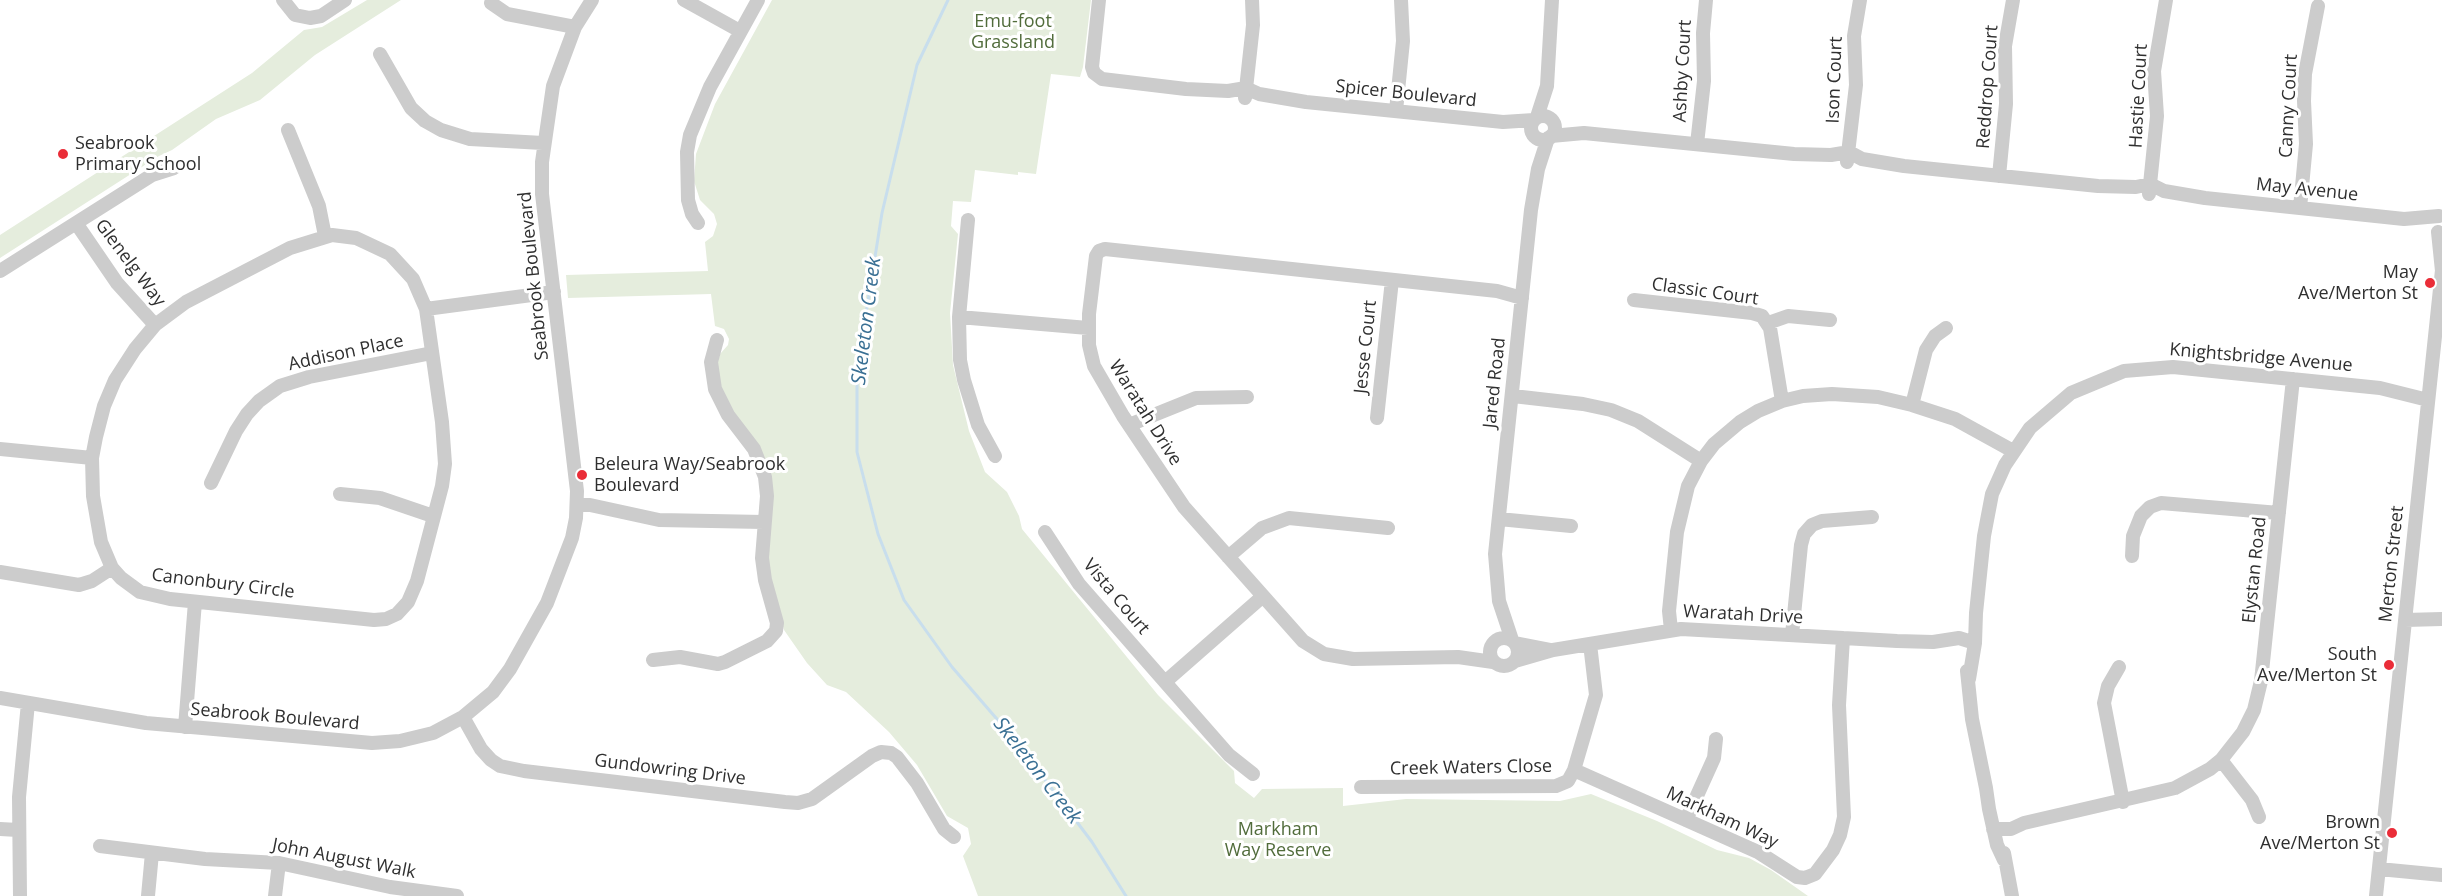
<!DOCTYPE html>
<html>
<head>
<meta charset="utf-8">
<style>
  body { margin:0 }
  canvas { display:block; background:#fff }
</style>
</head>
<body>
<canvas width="2442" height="896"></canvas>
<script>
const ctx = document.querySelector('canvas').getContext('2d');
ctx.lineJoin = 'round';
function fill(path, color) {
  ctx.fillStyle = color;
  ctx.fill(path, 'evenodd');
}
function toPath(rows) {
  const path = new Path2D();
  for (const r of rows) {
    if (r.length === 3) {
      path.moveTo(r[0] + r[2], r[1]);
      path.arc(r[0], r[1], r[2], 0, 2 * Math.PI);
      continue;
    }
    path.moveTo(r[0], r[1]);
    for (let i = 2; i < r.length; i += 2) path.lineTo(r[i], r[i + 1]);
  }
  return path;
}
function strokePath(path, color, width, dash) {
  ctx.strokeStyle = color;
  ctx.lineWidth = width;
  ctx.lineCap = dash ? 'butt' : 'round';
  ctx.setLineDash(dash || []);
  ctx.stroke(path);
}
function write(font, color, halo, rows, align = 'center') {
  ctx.font = font + ' "Open Sans",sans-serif';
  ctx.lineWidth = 6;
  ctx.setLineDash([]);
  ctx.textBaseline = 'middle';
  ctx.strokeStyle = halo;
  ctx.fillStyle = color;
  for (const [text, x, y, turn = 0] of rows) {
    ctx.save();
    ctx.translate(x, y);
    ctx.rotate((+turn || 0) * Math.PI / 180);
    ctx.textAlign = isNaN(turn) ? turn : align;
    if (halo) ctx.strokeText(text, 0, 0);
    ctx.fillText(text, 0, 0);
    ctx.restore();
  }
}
fill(toPath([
  [367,0,401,0,315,55,260,100,216,119,172,150,159,156,0,258,0,235,252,73,304,30,322,27],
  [772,0,1091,0,1083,67,1080,77,1051,74,1036,174,1018,172,1018,175,975,170,971,202,953,201,951,226,958,234,950,313,953,365,969,431,985,472,1007,492,1019,516,1022,529,1158,695,1234,771,1235,783,1254,798,1262,789,1343,788,1343,806,1406,799,1560,801,1591,794,1657,821,1717,850,1749,858,1771,870,1808,896,978,896,963,856,971,844,968,828,947,816,917,765,889,732,846,692,827,685,807,663,784,630,768,568,771,498,724,399,716,369,720,354,728,345,729,339,724,329,715,326,711,294,568,298,566,275,708,271,705,242,713,236,717,224,714,214,700,200,694,181,696,154,715,104]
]), '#e5eddd');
strokePath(toPath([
  [948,0,917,65,882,213,857,370,857,452,878,534,904,600,952,667,1015,740,1092,842,1126,896]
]), '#c8deed', 3);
strokePath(toPath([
  [283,0,295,15,310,18,321,16,345,0],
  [684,0,740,31],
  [1099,0,1092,67,1094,73,1102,79,1186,89,1228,91,1246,88,1259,94,1306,102,1503,122,1534,120],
  [491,3,507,14,575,27],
  [380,54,411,108,425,121,441,130,470,139,543,143],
  [1245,98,1253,25,1252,0],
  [1396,111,1403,41,1401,0],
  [1543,128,12],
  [1537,117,1547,86,1552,0],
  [288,130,319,206,325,236],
  [1551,136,1584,133,1794,154,1831,155,1849,152,1862,159,1904,166,2098,186,2136,187,2150,184,2164,191,2205,198,2404,219,2439,216],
  [1697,144,1704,81,1703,33,1706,0],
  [1847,162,1856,85,1854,36,1860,0],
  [1999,176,2006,104,2005,46,2013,0],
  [2149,194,2157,116,2154,71,2166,0],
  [2300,208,2306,144,2304,101,2305,74,2318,6],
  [968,220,959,317,960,360,964,380,978,425,995,456],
  [76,223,117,283,155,325],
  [698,223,692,214,688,200,687,152,690,135,710,87,758,0],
  [2438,232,2442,271],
  [332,235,356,238,390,254,413,279,426,309,442,422,445,464,442,486,417,581,408,602,397,614,386,619,374,620,170,599,140,592,121,578,112,568,101,542,93,496,92,458,96,437,104,406,115,380,135,349,155,325,186,302,290,248,332,235],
  [0,271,152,175,174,168],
  [1634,300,1752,313,1762,316,1770,328,1782,401],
  [426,309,554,292],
  [959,317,1088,328],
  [1768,323,1788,316,1830,320],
  [1513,396,1583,404,1611,410,1638,421,1701,461],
  [1912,405,1926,350,1935,336,1946,328],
  [1377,418,1392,280],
  [1129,425,1196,398,1247,397],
  [0,449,92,458],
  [211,483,236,431,247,414,259,401,280,386,309,377,432,353],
  [340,494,380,498,433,516],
  [577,505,590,505,659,520,764,522],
  [1499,519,1571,526],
  [1045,532,1079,584,1229,755,1253,774],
  [2132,556,2133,536,2141,516,2150,507,2161,503,2279,513],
  [1228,557,1262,528,1289,518,1388,528],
  [0,572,79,585,92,581,112,568],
  [2405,620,2442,619],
  [1671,630,1669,611,1677,532,1688,486,1701,461,1714,444,1740,422,1758,411,1782,401,1803,396,1832,394,1878,397,1912,405,1955,419,2013,451],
  [1792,635,1801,545,1804,534,1812,525,1822,521,1872,517],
  [1504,652,14],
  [1512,640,1499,601,1495,554,1531,210,1538,169,1548,138],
  [1515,643,1551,650],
  [1590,644,1596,695,1574,770,1758,852,1797,877,1805,878,1815,874,1833,850,1840,835,1844,817,1839,705,1843,638],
  [653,660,680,657,718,664,725,662,767,641,776,631,777,623,765,580,762,558,767,496,765,477,754,449,728,415,715,389,711,362,717,340],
  [1515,661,1553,650,1681,629,1897,641,1933,642,1959,638,1975,643],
  [1493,662,1458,657,1353,659,1324,654,1303,641,1184,507,1123,416,1094,366,1089,345,1089,314,1096,256,1099,251,1105,249,1497,291,1522,298],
  [2119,667,2108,686,2104,703,2123,802],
  [1967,671,1972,719,1986,788,1989,809,1997,845,2004,860],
  [1969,679,1975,643,1976,613,1984,536,1992,494,2005,465,2030,428,2071,393,2124,371,2173,367,2380,388,2428,400],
  [1165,682,1262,597],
  [0,698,146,723,372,743,400,741,433,733,463,717,493,692,510,669,547,603,572,538,576,518,577,491,542,194,542,162,553,86,575,27,592,0],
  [463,717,481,749,491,760,500,766,524,771,785,802,798,803,812,799,872,756,881,752,891,753,897,757,917,783,944,829,954,837],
  [185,727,195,602],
  [2221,760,2252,800,2259,817],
  [1361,787,1556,786,1568,781,1574,770],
  [1686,820,1714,758,1716,739],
  [0,829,18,830],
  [1993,829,2011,829,2024,823,2175,788,2210,769,2221,760,2243,732,2254,710,2261,681,2293,379],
  [100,846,205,859,279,863,390,887,457,896],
  [2004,853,2012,896],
  [2379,869,2442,875],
  [20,896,19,797,28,703],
  [148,896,152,853],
  [275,896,279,863],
  [2376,896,2442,270]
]), '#ccc', 14);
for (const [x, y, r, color] of [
  [63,154,6,"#ea2d38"],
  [2430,283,6,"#ea2d38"],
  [582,475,6,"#ea2d38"],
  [2389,665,6,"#ea2d38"],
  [2392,833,6,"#ea2d38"]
]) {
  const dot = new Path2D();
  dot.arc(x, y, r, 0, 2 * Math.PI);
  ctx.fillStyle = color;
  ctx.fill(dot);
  strokePath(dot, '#fff', 2);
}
write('18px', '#516c3b', '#fff', [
  ["Emu-foot",1013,22],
  ["Grassland",1013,43],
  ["Markham",1278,830],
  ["Way Reserve",1278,851]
]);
write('18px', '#2f2f2f', '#fff', [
  ["Ashby Court",1683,71,-87],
  ["Ison Court",1835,80,-88],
  ["Reddrop Court",1988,87,-86],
  ["Spicer Boulevard",1406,94,6],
  ["Hastie Court",2139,96,-87],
  ["Canny Court",2289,106,-87],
  ["May Avenue",2307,190,6],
  ["Glenelg Way",130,263,53],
  ["Seabrook Boulevard",534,276,-96],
  ["Classic Court",1705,292,8],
  ["Jesse Court",1366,347,-84],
  ["Addison Place",346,353,-12],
  ["Knightsbridge Avenue",2261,358,5],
  ["Jared Road",1495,383,-84],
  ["Waratah Drive",1145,413,58],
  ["Merton Street",2392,564,-84],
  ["Elystan Road",2255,570,-84],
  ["Canonbury Circle",223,584,7],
  ["Vista Court",1116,597,50],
  ["Waratah Drive",1743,615,3],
  ["Seabrook Boulevard",275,717,5],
  ["Creek Waters Close",1471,768,-1],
  ["Gundowring Drive",670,770,7],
  ["Markham Way",1722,818,25],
  ["John August Walk",344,859,11]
]);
write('18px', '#2f2f2f', '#fff', [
  ["Seabrook",75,144,"left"],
  ["Primary School",75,165,"left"],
  ["May",2418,273],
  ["Ave/Merton St",2418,294],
  ["Beleura Way/Seabrook",594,465,"left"],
  ["Boulevard",594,486,"left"],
  ["South",2377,655],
  ["Ave/Merton St",2377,676],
  ["Brown",2380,823],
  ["Ave/Merton St",2380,844]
], 'right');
write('italic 20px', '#3a7094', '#fff', [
  ["Skeleton Creek",867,321,-83],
  ["Skeleton Creek",1037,771,52]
]);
</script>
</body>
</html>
